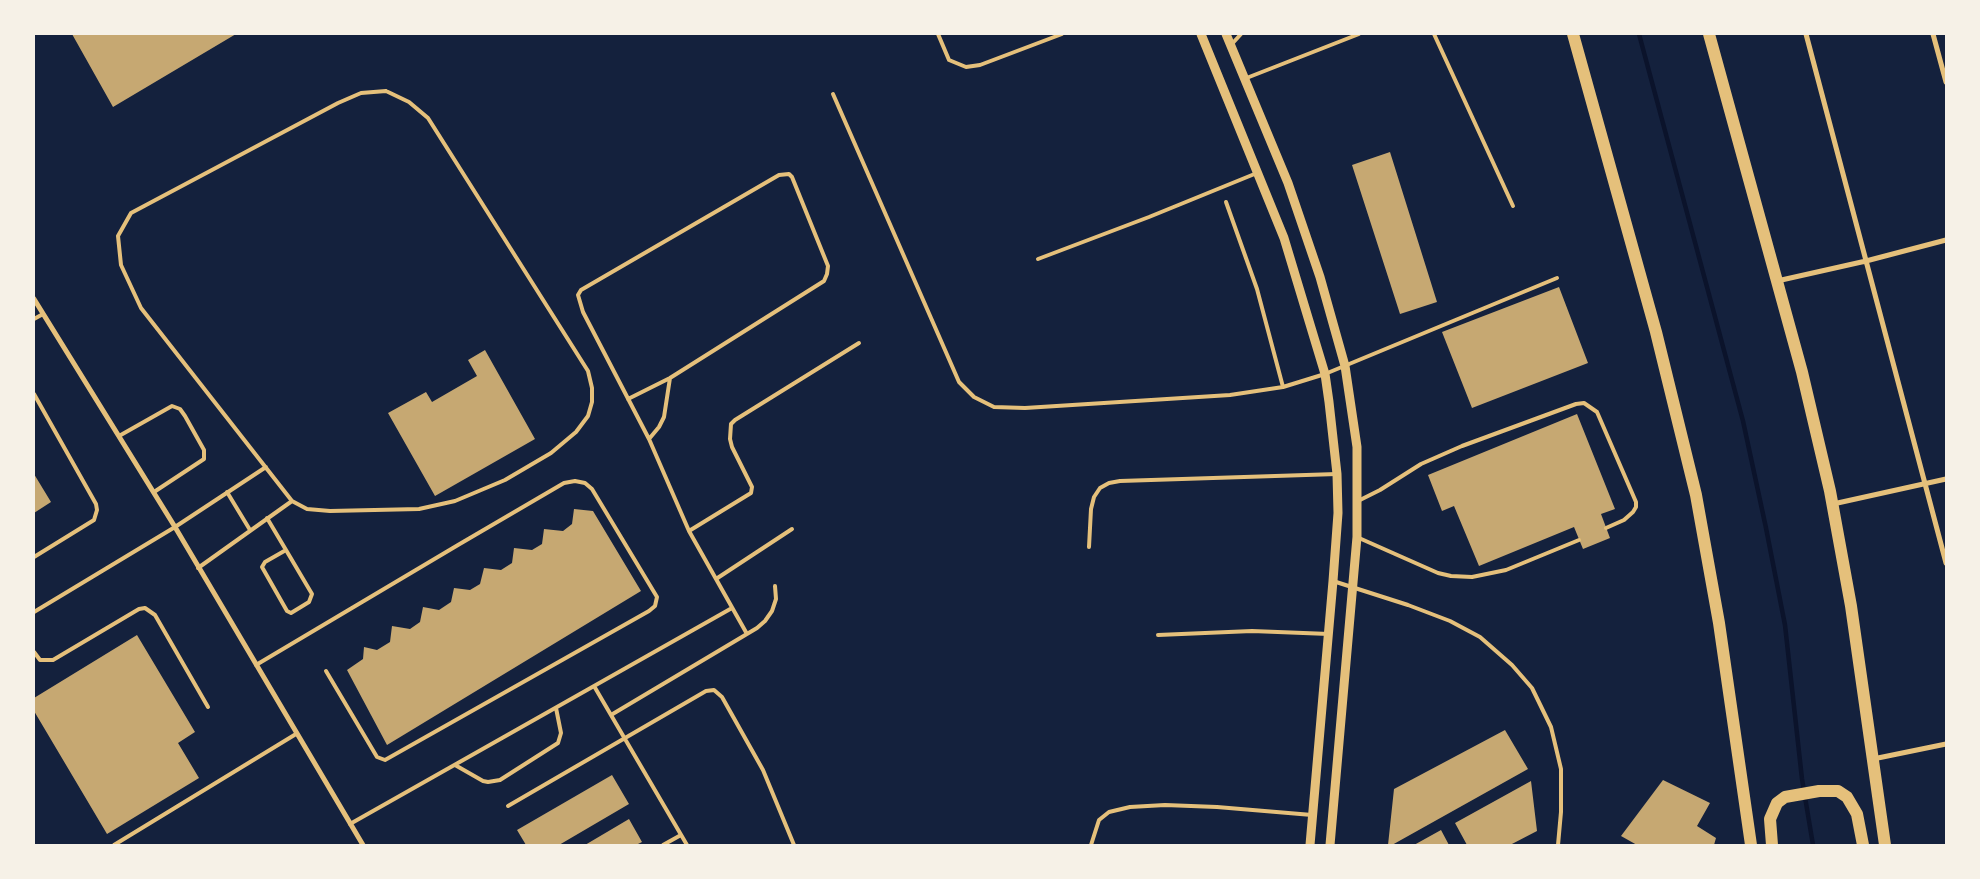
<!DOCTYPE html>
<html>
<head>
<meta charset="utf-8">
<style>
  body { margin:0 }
  #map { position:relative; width:1980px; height:879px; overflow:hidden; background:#14213d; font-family:Jost,sans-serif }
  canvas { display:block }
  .frame { position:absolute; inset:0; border:35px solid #f6f1e7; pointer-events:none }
</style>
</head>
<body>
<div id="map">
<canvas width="1980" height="879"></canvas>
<div class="frame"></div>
</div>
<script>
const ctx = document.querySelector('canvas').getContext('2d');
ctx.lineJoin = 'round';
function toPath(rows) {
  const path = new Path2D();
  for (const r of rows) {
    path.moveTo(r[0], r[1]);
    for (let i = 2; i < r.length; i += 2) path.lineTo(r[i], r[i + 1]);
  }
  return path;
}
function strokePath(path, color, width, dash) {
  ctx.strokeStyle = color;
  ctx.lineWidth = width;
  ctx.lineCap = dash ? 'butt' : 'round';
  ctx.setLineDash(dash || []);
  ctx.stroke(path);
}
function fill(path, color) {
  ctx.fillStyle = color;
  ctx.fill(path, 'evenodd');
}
strokePath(toPath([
  [1639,34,1743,421,1766,528,1785,625,1802,779,1813,845]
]), '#0b132b', 4.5);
fill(toPath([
  [72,34,236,34,113,107],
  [1390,152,1437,302,1400,314,1352,165],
  [1559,287,1588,363,1472,408,1442,332],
  [485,350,535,439,435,496,388,413,426,392,432,402,477,376,468,360],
  [1577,414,1615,509,1601,514,1610,538,1583,549,1574,527,1479,566,1454,506,1442,511,1428,475],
  [34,474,51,502,34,513],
  [574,509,593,511,641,591,387,745,347,670,363,659,364,647,377,650,390,642,392,626,410,629,420,622,423,607,439,610,451,602,454,588,470,590,480,584,484,568,501,570,512,563,514,548,532,550,542,544,544,529,563,531,572,524],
  [137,635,195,732,178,743,199,778,107,834,34,711,34,698],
  [1505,730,1528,769,1392,845,1388,845,1394,789],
  [612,775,629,804,559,845,526,845,517,830],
  [1663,780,1710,803,1697,826,1716,838,1714,845,1637,845,1621,836],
  [1531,781,1537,831,1510,845,1467,845,1455,823],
  [629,819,642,842,636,845,585,845],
  [1441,830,1449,845,1414,845]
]), '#c6a872');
strokePath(toPath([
  [938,34,949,60,966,67,980,65,1062,34],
  [1434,34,1513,206],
  [1231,45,1241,34],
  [1244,79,1359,34],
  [386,91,409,102,428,118,588,371,592,388,592,402,588,416,576,432,551,453,505,480,455,501,419,509,330,511,307,509,292,501,141,308,121,265,118,236,131,213,338,103,361,93,386,91],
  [833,94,959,382,974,397,994,407,1025,408,1230,395,1283,387,1325,374,1557,278],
  [1226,202,1257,289,1283,387],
  [1038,259,1149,217,1257,173],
  [34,319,43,314],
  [34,394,96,504,97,510,94,520,34,557],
  [628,399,670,378,824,281,827,274,828,266,792,177,789,174,779,175,581,290,578,295,583,312,649,439,689,531,747,634],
  [119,436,172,406,180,409,185,416,204,450,204,459,154,492],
  [649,439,659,427,664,417,670,378],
  [227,492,250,530],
  [1358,501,1380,490,1421,464,1462,446,1576,404,1584,403,1597,412,1636,502,1636,507,1633,512,1624,520,1606,528],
  [267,518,286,550,312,594,309,602,291,613,287,611,262,567,265,562,286,550],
  [689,531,751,493,752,487,732,447,730,439,731,424,735,420,859,343],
  [1359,538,1438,573,1451,576,1472,577,1506,570,1579,540],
  [1089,547,1091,509,1094,497,1100,488,1109,483,1120,481,1337,474],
  [198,568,292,501],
  [716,579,792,529],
  [1333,581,1408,605,1450,621,1480,637,1512,665,1532,688,1551,727,1561,769,1561,812,1558,845],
  [34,612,175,527,266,467],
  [1158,635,1252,631,1329,634],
  [34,652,40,660,53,660,139,609,145,608,155,615,208,707],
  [256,665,458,545,564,483,575,481,585,483,592,489,657,597,655,606,649,611,385,760,377,757,326,671],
  [594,686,687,845],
  [611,715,757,628,765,621,772,611,776,599,775,586],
  [455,765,483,781,488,782,500,780,558,743,561,733,556,708],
  [508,806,706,691,714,690,722,697,763,770,794,845],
  [350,824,732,608],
  [114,845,296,734],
  [663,845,681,835],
  [1091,845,1099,820,1109,812,1130,807,1165,805,1217,807,1312,815]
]), '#e5c07b', 4);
strokePath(toPath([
  [1806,34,1946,563],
  [1933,34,1946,82],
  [1777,281,1866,261,1946,240],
  [34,299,175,527,363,845],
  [1833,504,1946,479],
  [1873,759,1946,744]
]), '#e5c07b', 5);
strokePath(toPath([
  [1201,34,1284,238,1325,374,1329,402,1337,474,1338,513,1333,581,1310,845],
  [1226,34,1288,183,1320,277,1345,366,1357,447,1357,537,1330,845]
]), '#e5c07b', 9);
strokePath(toPath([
  [1573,34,1656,332,1696,495,1719,623,1751,845],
  [1709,34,1802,372,1830,491,1851,606,1885,845],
  [1772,845,1770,819,1777,803,1785,797,1819,791,1838,791,1847,797,1857,814,1863,845]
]), '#e5c07b', 12);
</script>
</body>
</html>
